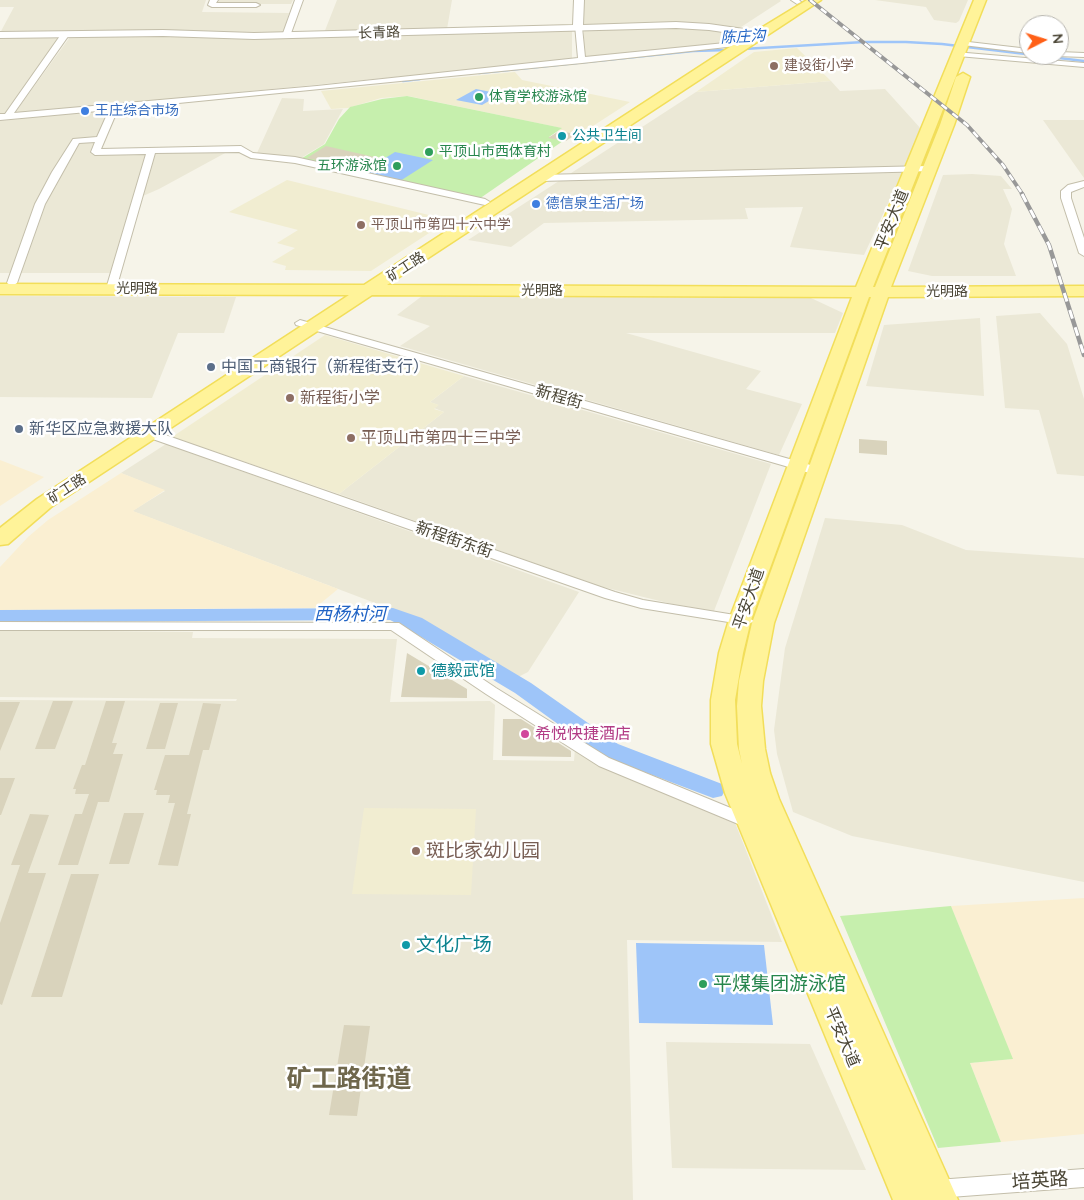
<!DOCTYPE html>
<html>
<head>
<meta charset="utf-8">
<style>
  body { margin:0 }
  #map { position:relative; width:1084px; height:1200px; overflow:hidden; background:#f6f4e9; font-family:Quicksand,sans-serif }
  canvas { display:block }
  .north { position:absolute; left:1019px; top:15px; width:50px; height:50px; box-sizing:border-box; background:#fff; border:1px solid #b7b5af; border-radius:50%; rotate:85deg; font-size:14px; font-weight:700; line-height:20px; text-align:center; color:#4b4636 }
  .north::after { content:''; display:block; margin:auto; width:18px; height:22px; background:#ff6017; clip-path:polygon(50% 0,100% 100%,50% 72%,0 100%) }
</style>
</head>
<body>
<div id="map">
<canvas width="1084" height="1200"></canvas>
<div class="north">N</div>
</div>
<script>
const ctx = document.querySelector('canvas').getContext('2d');
ctx.lineJoin = 'round';
function fill(path, color) {
  ctx.fillStyle = color;
  ctx.fill(path, 'evenodd');
}
function toPath(rows) {
  const path = new Path2D();
  for (const r of rows) {
    path.moveTo(r[0], r[1]);
    for (let i = 2; i < r.length; i += 2) path.lineTo(r[i], r[i + 1]);
  }
  return path;
}
function strokePath(path, color, width, dash) {
  ctx.strokeStyle = color;
  ctx.lineWidth = width;
  ctx.lineCap = dash ? 'butt' : 'round';
  ctx.setLineDash(dash || []);
  ctx.stroke(path);
}
function write(font, color, halo, rows, align = 'center') {
  ctx.font = font + ' Quicksand,"Noto Sans SC",sans-serif';
  ctx.lineWidth = 5;
  ctx.setLineDash([]);
  ctx.textBaseline = 'middle';
  ctx.strokeStyle = halo;
  ctx.fillStyle = color;
  for (const [text, x, y, turn = 0] of rows) {
    ctx.save();
    ctx.translate(x, y);
    ctx.rotate((+turn || 0) * Math.PI / 180);
    ctx.textAlign = isNaN(turn) ? turn : align;
    if (halo) ctx.strokeText(text, 0, 0);
    ctx.fillText(text, 0, 0);
    ctx.restore();
  }
}
fill(toPath([
  [0,0,206,0,202,12,289,13,283,34,0,33,14,7,0,7],
  [219,0,293,0,291,4,217,4],
  [337,0,452,0,447,29,324,33],
  [584,0,780,0,781,1,738,29,583,26],
  [875,0,968,0,959,21,956,23,934,20,926,7],
  [674,26,708,28,737,33,726,43,584,59,584,29],
  [572,30,572,60,14,114,70,37],
  [0,37,60,37,5,115,0,115],
  [831,81,840,91,885,89,922,130,864,255,790,247,803,207,745,208,748,219,544,223,511,247,468,240,696,92],
  [282,98,304,99,303,111,343,109,324,144,301,158,257,153],
  [110,110,91,153,227,152,159,189,136,199,114,273,0,273,0,121],
  [1043,120,1084,120,1084,178],
  [972,174,1001,176,1012,189,1003,189,1012,209,1004,244,1016,276,932,276,908,271,943,175],
  [0,296,236,297,224,333,178,333,152,398,0,397],
  [422,296,811,298,843,313,835,333,626,333,761,371,746,389,802,404,779,455,400,346,430,326,397,315],
  [1040,313,1067,344,1084,399,1084,476,1057,474,1039,410,1005,408,996,316],
  [980,318,984,396,866,386,884,325],
  [464,376,771,464,714,611,672,604,599,586,339,494,444,412,434,408,438,405,430,402],
  [166,444,579,592,528,672,516,678,420,620,132,511,165,491,121,473],
  [825,518,902,525,966,550,1084,558,1084,882,852,836,793,812,777,754,774,730,785,648],
  [0,630,193,632,192,638,397,639,390,702,490,701,495,705,493,760,574,761,575,748,734,820,782,942,627,940,633,1200,0,1200,0,700,236,701,237,699,0,697],
  [666,1042,810,1044,866,1170,672,1168]
]), '#ebe8d6');
fill(toPath([
  [0,460,44,477,0,506],
  [121,473,165,490,133,511,338,589,315,608,0,610,0,567,28,537,48,520],
  [1084,898,1084,1134,1001,1142,970,1063,1012,1059,951,906]
]), '#faefd2');
fill(toPath([
  [797,48,831,81,696,92,754,52],
  [515,72,522,80,630,102,579,135,559,131,561,128,408,96,381,98,348,108,331,109,321,91],
  [287,180,449,220,371,271,285,270,286,266,272,262,295,248,277,243,298,230,229,212],
  [325,335,464,376,430,402,439,405,434,409,444,412,339,494,172,437],
  [364,808,476,809,471,895,352,894]
]), '#f1edd1');
fill(toPath([
  [407,96,562,128,549,137,563,141,479,199,299,160,325,144,339,119,350,107,382,99],
  [951,906,1013,1059,970,1063,1001,1142,938,1148,840,916]
]), '#c6efad');
fill(toPath([
  [476,89,501,94,482,105,456,100],
  [395,152,433,160,400,181,361,173],
  [636,943,764,945,773,1025,639,1023]
]), '#9ec5f9');
strokePath(toPath([
  [743,49,864,42,906,42,942,44,1084,61],
  [479,73,693,51,728,50],
  [403,81,420,79]
]), '#9ec5f9', 2.5);
fill(toPath([
  [393,608,422,618,531,683,618,744,722,784,725,790,722,796,713,798,602,756,515,693,406,628,390,620,0,622,0,610,393,608]
]), '#9ec5f9');
fill(toPath([
  [559,131,576,134,566,141,548,138],
  [326,146,383,159,364,170,307,158],
  [859,439,887,441,887,455,859,453],
  [407,653,467,689,467,698,401,697],
  [53,701,73,701,55,749,35,749],
  [106,701,125,701,112,743,117,743,113,754,123,754,109,802,98,802,78,865,58,865,75,814,82,814,89,794,75,794,76,789,73,789,82,765,85,765],
  [0,702,20,702,0,751],
  [160,703,178,703,165,749,146,749],
  [203,703,221,704,209,750,203,750,187,814,191,814,178,866,158,865,175,803,168,803,170,795,156,795,157,790,154,790,165,755,189,755],
  [503,719,521,719,571,751,571,757,502,756],
  [0,778,15,778,1,815,0,815],
  [124,813,144,813,129,864,109,864],
  [30,814,49,815,28,873,46,873,2,1005,0,1004,0,923,20,865,11,865],
  [71,874,99,874,62,997,31,997],
  [344,1025,370,1026,357,1116,329,1115]
]), '#d9d3bc');
const minor = toPath([
  [210,0,218,0,216,3,256,3,260,5,256,7,212,7,208,5,210,0],
  [295,0,303,0,290,36,283,38,282,36,295,0],
  [791,0,799,0,801,2,797,4,791,0],
  [575,25,582,27,585,57,745,41,749,43,745,45,582,63,118,109,101,149,241,146,253,153,295,157,485,199,490,202,485,205,295,163,251,158,239,152,155,153,116,289,111,292,106,289,146,154,95,155,91,152,95,142,79,143,45,204,17,283,12,286,7,283,35,204,52,172,73,139,97,137,109,110,0,120,0,114,5,114,62,33,69,35,14,113,317,86,578,58,575,25],
  [960,41,1029,49,1029,53,963,45,959,43,960,41],
  [955,52,1084,63,1084,67,958,56,954,54,955,52],
  [1059,52,1084,53,1084,57,1056,56,1059,55,1059,52],
  [928,166,933,169,931,171,540,181,535,178,540,175,928,166],
  [1084,181,1084,187,1071,192,1071,198,1084,238,1084,256,1079,253,1061,198,1061,191,1068,185,1084,181],
  [300,320,821,468,823,471,817,475,813,474,296,325,295,323,300,320],
  [151,430,615,592,643,600,747,617,754,621,747,625,641,608,605,598,147,437,145,434,147,431,151,430],
  [0,622,399,623,496,688,609,758,755,818,757,822,755,826,749,828,743,826,599,766,486,694,391,630,0,630,0,622],
  [1084,1169,1084,1187,937,1198,930,1195,927,1189,930,1183,937,1180,1084,1169]
]);
const tertiary = toPath([
  [574,0,584,0,583,25,676,22,709,24,758,31,763,34,758,37,709,30,676,28,254,39,163,36,0,38,0,32,163,30,254,33,573,25,574,0]
]);
const primary = toPath([
  [807,0,821,0,387,285,856,287,974,0,986,0,873,287,875,287,940,125,956,77,963,73,970,77,954,125,891,287,1084,286,1084,296,888,297,774,623,763,681,761,706,765,749,770,773,779,799,958,1200,893,1200,725,793,711,744,711,700,719,653,729,620,852,297,372,295,51,507,8,544,0,545,0,528,37,499,349,295,0,294,0,284,364,285,725,50,807,0],
  [869,297,871,297,752,623,739,681,737,706,739,749,742,764,737,744,735,700,743,653,751,620,869,297]
]);
strokePath(minor, '#c3beaa', 2);
strokePath(tertiary, '#c3beaa', 2);
strokePath(primary, '#f2de5a', 3);
fill(minor, '#fff');
fill(tertiary, '#fff');
fill(primary, '#fff399');
const railFar1 = toPath([
  [810,0,967,125,1003,165,1023,195]
]);
const rail = toPath([
  [1022,194,1049,245,1084,355]
]);
strokePath(railFar1, '#989898', 4);
strokePath(rail, '#989898', 4.5);
strokePath(railFar1, '#fff', 2.5, [7]);
strokePath(rail, '#fff', 3, [9]);
for (const [x, y, r, color] of [
  [774,66,5,"#8d6e63"],
  [479,97,5,"#2e9e5b"],
  [85,111,5,"#3f7fe0"],
  [562,136,5,"#0f9aa8"],
  [429,152,5,"#2e9e5b"],
  [397,166,5,"#2e9e5b"],
  [536,204,5,"#3f7fe0"],
  [361,225,5,"#8d6e63"],
  [211,367,5,"#5c6f8a"],
  [290,398,5,"#8d6e63"],
  [19,429,5,"#5c6f8a"],
  [351,438,5,"#8d6e63"],
  [421,671,5,"#0f9aa8"],
  [525,734,5,"#d1479c"],
  [416,851,5,"#8d6e63"],
  [406,945,5,"#0f9aa8"],
  [703,984,5,"#2e9e5b"]
]) {
  const dot = new Path2D();
  dot.arc(x, y, r, 0, 2 * Math.PI);
  ctx.fillStyle = color;
  ctx.fill(dot);
  strokePath(dot, '#fff', 2);
}
write('14px', '#4b4636', '#fff', [
  ["长青路",379,33,-2],
  ["矿工路",406,267,-33],
  ["光明路",137,289],
  ["光明路",542,291],
  ["光明路",947,292],
  ["矿工路",67,489,-33]
]);
write('14px', '#785e54', '#fff', [
  ["建设街小学",784,66],
  ["平顶山市第四十六中学",371,225]
], 'left');
write('14px', '#27864d', '#fff', [
  ["体育学校游泳馆",489,97],
  ["平顶山市西体育村",439,152],
  ["五环游泳馆",387,166,"right"]
], 'left');
write('14px', '#366cbe', '#fff', [
  ["王庄综合市场",95,111],
  ["德信泉生活广场",546,204]
], 'left');
write('14px', '#0d838f', '#fff', [
  ["公共卫生间",572,136]
], 'left');
write('italic 15px', '#2164c5', '#fff', [
  ["陈庄沟",743,37,-3]
]);
write('16px', '#4b4636', '#fff', [
  ["平安大道",892,220,-68],
  ["新程街",559,397,16],
  ["新程街东街",454,540,19],
  ["平安大道",749,599,-71],
  ["平安大道",842,1037,67]
]);
write('16px', '#4e5e75', '#fff', [
  ["中国工商银行（新程街支行）",221,367],
  ["新华区应急救援大队",29,429]
], 'left');
write('16px', '#785e54', '#fff', [
  ["新程街小学",300,398],
  ["平顶山市第四十三中学",361,438]
], 'left');
write('16px', '#0d838f', '#fff', [
  ["德毅武馆",431,671]
], 'left');
write('16px', '#b23c85', '#fff', [
  ["希悦快捷酒店",535,734]
], 'left');
write('italic 18px', '#2164c5', '#fff', [
  ["西杨村河",350,615]
]);
write('19px', '#785e54', '#fff', [
  ["斑比家幼儿园",426,851]
], 'left');
write('19px', '#0d838f', '#fff', [
  ["文化广场",416,945]
], 'left');
write('19px', '#27864d', '#fff', [
  ["平煤集团游泳馆",713,984]
], 'left');
write('19px', '#4b4636', '#fff', [
  ["培英路",1040,1181,-4]
]);
write('bold 25px', '#6f674c', '#fff', [
  ["矿工路街道",349,1079]
]);
</script>
</body>
</html>
